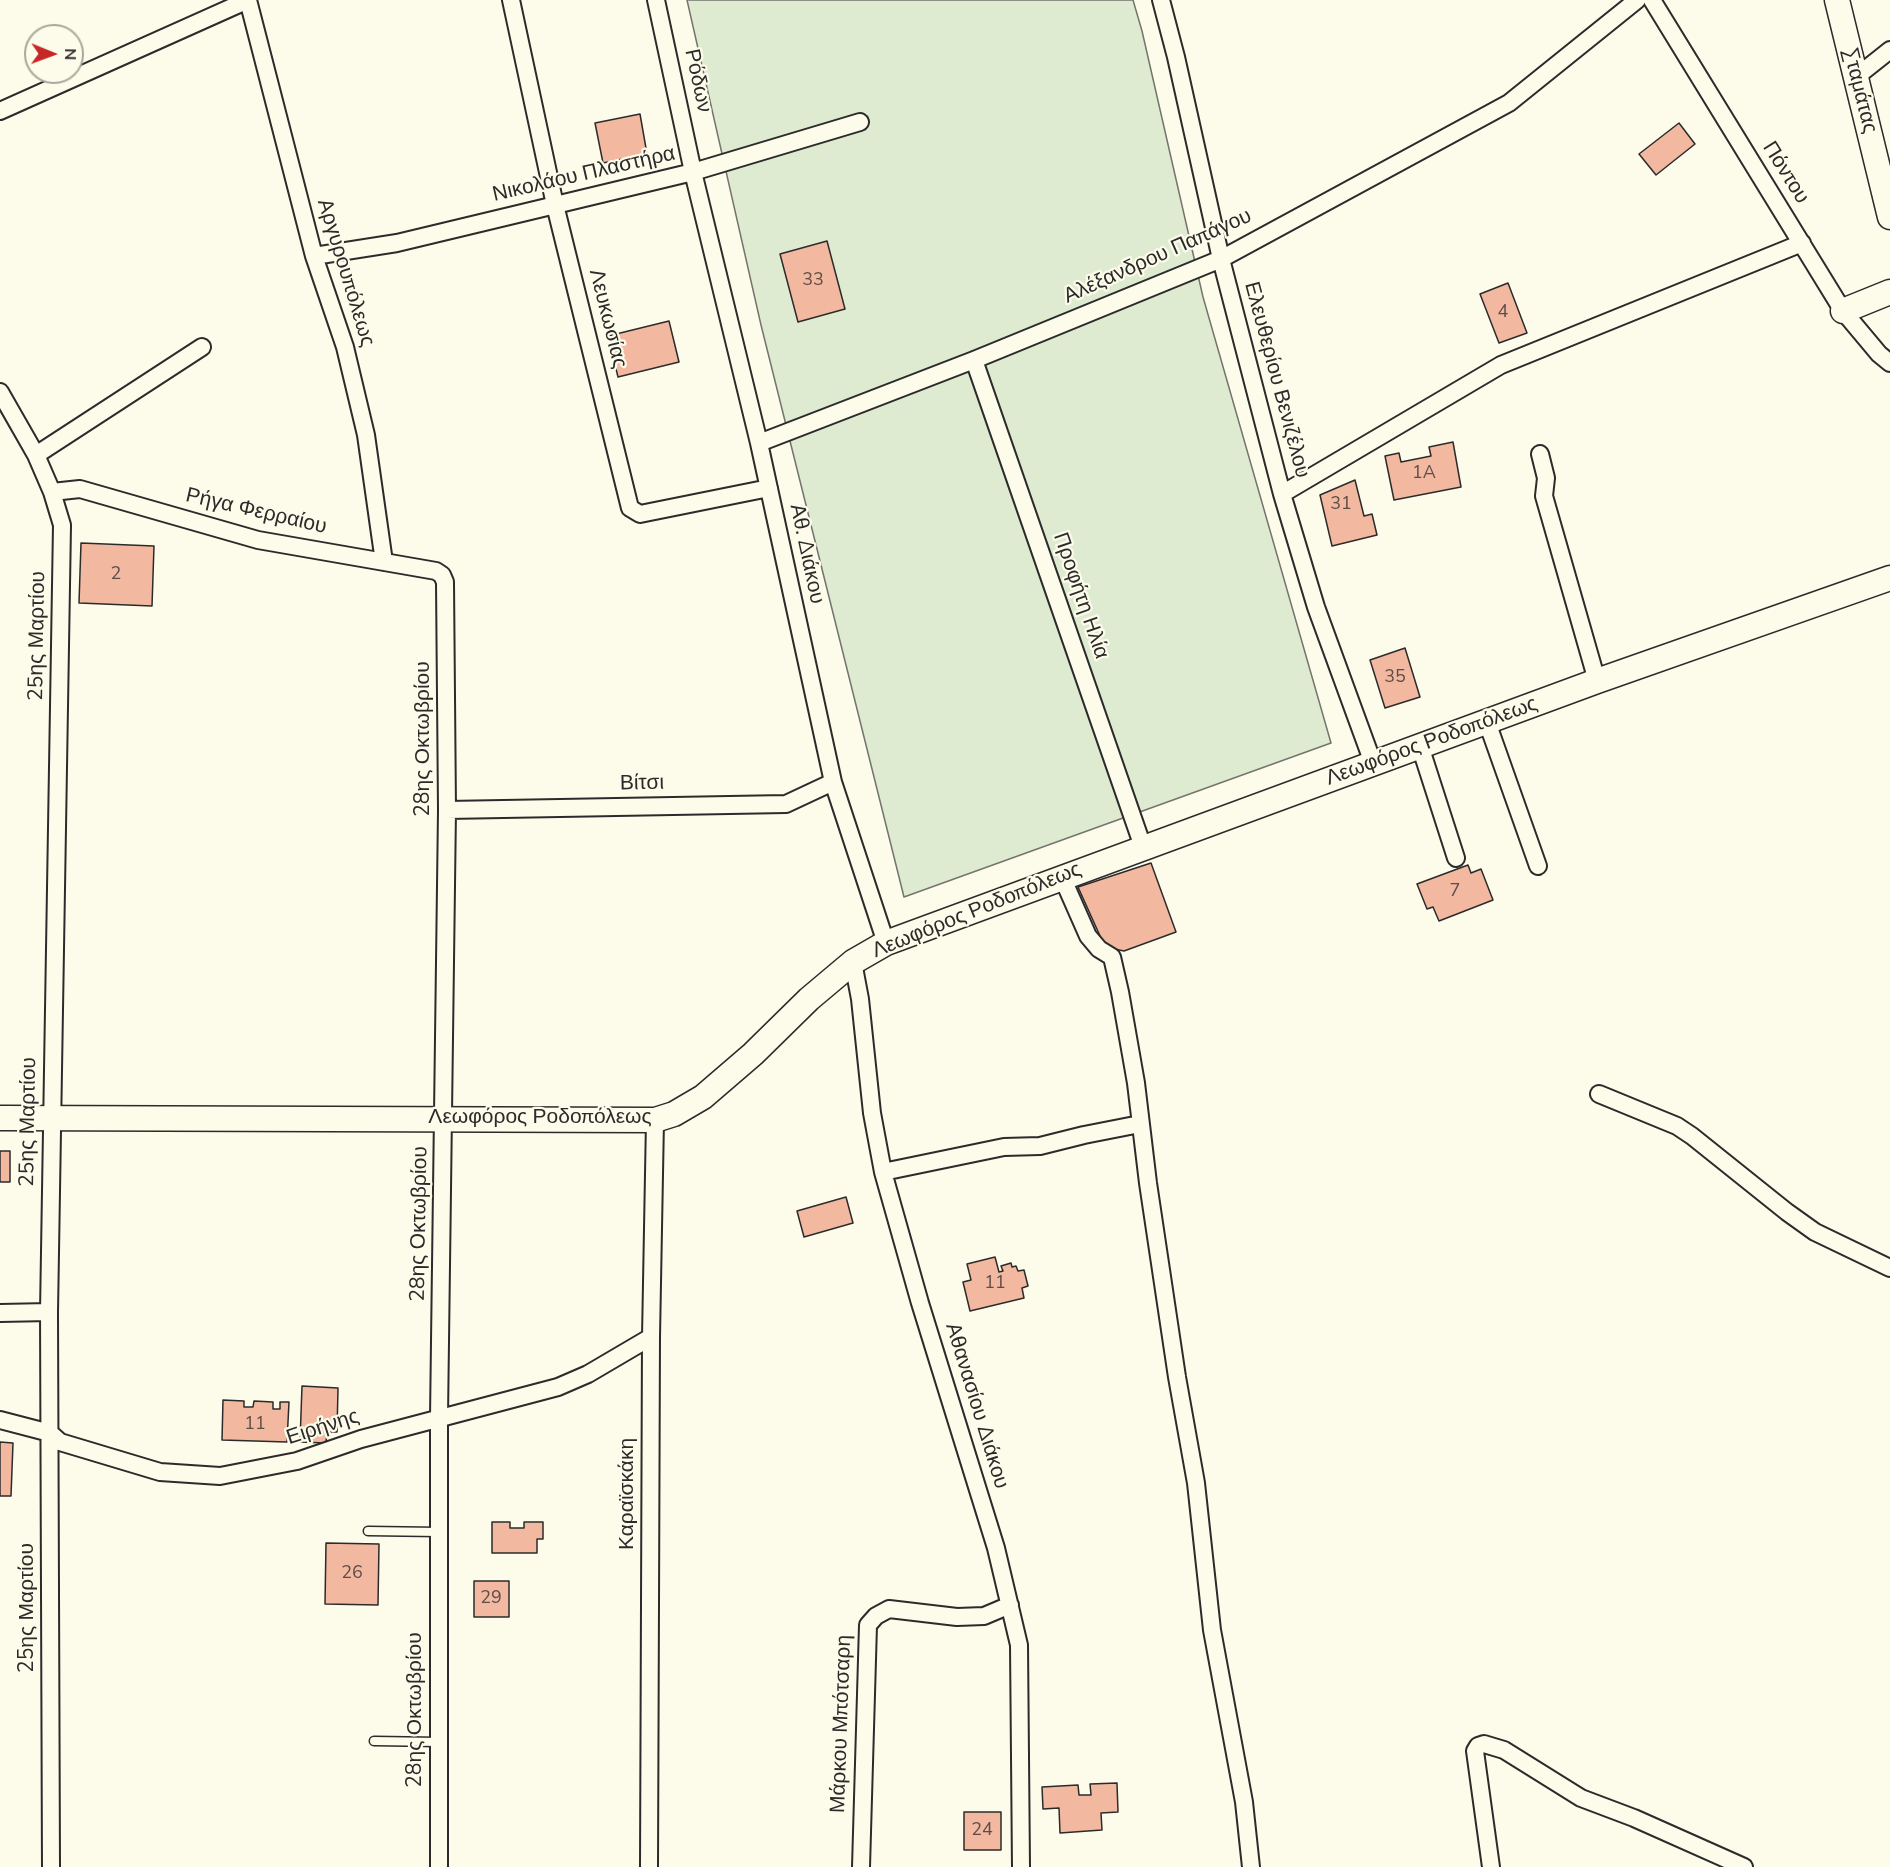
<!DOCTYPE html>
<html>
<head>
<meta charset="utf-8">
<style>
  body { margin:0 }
  #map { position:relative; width:1890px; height:1867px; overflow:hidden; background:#fdfbea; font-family:"Nunito Sans",sans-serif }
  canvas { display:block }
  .north { position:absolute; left:24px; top:24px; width:60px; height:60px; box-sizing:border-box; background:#fdfbea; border:2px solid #a9a89e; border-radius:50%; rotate:91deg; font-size:16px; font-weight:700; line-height:24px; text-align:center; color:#2b2b2b }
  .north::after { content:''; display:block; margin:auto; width:21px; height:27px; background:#c62828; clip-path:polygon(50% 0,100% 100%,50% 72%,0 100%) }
</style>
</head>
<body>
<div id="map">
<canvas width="1890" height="1867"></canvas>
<div class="north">N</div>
</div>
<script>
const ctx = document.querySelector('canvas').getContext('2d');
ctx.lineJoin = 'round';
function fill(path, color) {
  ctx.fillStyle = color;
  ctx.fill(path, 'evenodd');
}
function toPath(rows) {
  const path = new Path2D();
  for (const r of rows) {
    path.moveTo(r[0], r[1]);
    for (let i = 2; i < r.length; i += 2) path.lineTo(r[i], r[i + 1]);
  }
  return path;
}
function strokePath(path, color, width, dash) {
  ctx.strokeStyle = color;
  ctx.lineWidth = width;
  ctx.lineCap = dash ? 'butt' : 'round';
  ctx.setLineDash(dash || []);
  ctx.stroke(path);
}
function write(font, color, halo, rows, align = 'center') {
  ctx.font = font + ' "Nunito Sans",sans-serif';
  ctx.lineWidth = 4.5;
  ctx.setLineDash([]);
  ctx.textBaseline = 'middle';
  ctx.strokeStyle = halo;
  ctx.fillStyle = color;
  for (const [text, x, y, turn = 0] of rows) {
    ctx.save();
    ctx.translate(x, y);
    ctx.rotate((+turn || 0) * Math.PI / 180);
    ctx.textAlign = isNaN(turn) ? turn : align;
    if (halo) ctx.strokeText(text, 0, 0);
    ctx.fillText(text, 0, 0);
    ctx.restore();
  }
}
const green = toPath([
  [687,0,1133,0,1142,31,1203,297,1331,743,904,897,761,325,687,0]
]);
fill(green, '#deebd1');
strokePath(green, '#74746e', 1.5);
const building = toPath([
  [640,114,647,154,603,163,595,123,640,114],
  [1679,123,1695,144,1656,175,1639,154,1679,123],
  [827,241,845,309,798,322,780,254,827,241],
  [1508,283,1527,333,1499,343,1480,294,1508,283],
  [669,321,679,362,618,377,608,336,669,321],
  [1453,442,1461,487,1394,500,1385,456,1399,453,1401,462,1431,456,1429,447,1453,442],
  [1355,480,1364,516,1372,514,1377,535,1332,546,1320,495,1355,480],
  [81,543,154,546,152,606,79,603,81,543],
  [1405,648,1420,697,1385,708,1370,660,1405,648],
  [1151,863,1176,932,1124,951,1105,947,1078,887,1151,863],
  [1468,865,1471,873,1481,869,1493,900,1439,921,1433,907,1427,909,1417,884,1468,865],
  [0,1151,10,1151,10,1182,0,1182,0,1151],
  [846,1197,853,1223,804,1237,797,1211,846,1197],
  [995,1257,999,1272,1003,1271,1001,1266,1011,1263,1012,1267,1016,1266,1018,1271,1024,1270,1028,1286,1022,1288,1024,1298,970,1311,963,1282,971,1280,967,1264,995,1257],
  [302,1386,338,1388,337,1432,327,1432,326,1443,300,1442,302,1386],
  [223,1400,244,1401,244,1407,253,1407,254,1401,273,1402,273,1409,280,1409,280,1402,289,1402,287,1442,222,1440,223,1400],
  [0,1442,13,1443,11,1496,0,1496,0,1442],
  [492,1522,510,1522,510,1528,524,1528,524,1522,543,1522,543,1539,537,1539,537,1553,492,1553,492,1522],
  [326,1543,379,1544,378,1605,325,1604,326,1543],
  [474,1581,509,1581,509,1617,474,1617,474,1581],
  [1117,1783,1118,1812,1101,1813,1102,1830,1060,1833,1059,1808,1043,1809,1042,1787,1078,1785,1079,1795,1091,1795,1090,1784,1117,1783],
  [964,1812,1001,1812,1001,1850,964,1850,964,1812]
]);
fill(building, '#f2b8a0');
strokePath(building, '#2b2b2b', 1.5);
const lane = toPath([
  [368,1531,439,1532],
  [374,1741,439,1742]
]);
const street = toPath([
  [248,0,314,256,345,347,366,435,384,562],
  [511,0,555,205,630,508,640,514,769,488],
  [656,0,693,172,759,443,833,782,886,943],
  [1161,0,1176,57,1221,259,1282,494,1316,607,1373,763],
  [1652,0,1843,311,1879,354,1890,363],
  [1856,77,1890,50],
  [0,111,248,0],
  [314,256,397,243,693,172,860,122],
  [974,360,1143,847],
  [0,392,36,455,52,492,62,525,49,1312,51,1867],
  [759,443,974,360,1221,259,1509,103,1637,0],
  [1540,454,1546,478,1544,496,1597,681],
  [36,455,202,347],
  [52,492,80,489,258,540,436,571,442,575,445,582,447,810,439,1417,439,1867],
  [1282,494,1501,365,1802,243],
  [1487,722,1538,866],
  [1420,746,1456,858],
  [447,810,786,804,833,782],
  [1062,877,1088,936,1099,949,1112,957,1120,992,1136,1083,1148,1183,1177,1377,1196,1483,1212,1630,1244,1802,1251,1867],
  [853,962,860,999,872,1113,883,1172,920,1303,996,1548,1019,1645,1021,1867],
  [1599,1094,1677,1126,1692,1136,1787,1212,1815,1232,1890,1268],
  [883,1172,1004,1147,1040,1146,1084,1135,1140,1124],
  [0,1313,49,1312],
  [0,1420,50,1433,60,1442,160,1472,220,1476,297,1461,361,1439,558,1387,588,1374,651,1337],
  [649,1867,651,1337,655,1120],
  [861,1867,868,1625,876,1616,889,1609,957,1617,984,1616,1010,1605],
  [1491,1867,1475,1751,1478,1746,1484,1744,1504,1750,1581,1798,1634,1818,1744,1867]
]);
const secondary = toPath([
  [1837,0,1890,217],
  [1843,311,1890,292],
  [0,1118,655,1120,674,1114,703,1097,753,1054,809,999,853,962,886,943,1597,681,1890,578]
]);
strokePath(lane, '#2b2b2b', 11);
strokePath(street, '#2b2b2b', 20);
strokePath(secondary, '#2b2b2b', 27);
strokePath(lane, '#fdfbea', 8);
strokePath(street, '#fdfbea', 16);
strokePath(secondary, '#fdfbea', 24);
write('18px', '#5d4e48', null, [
  ["33",813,281],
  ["4",1503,313],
  ["1A",1424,474],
  ["31",1341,505],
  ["2",116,575],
  ["35",1395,678],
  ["7",1455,892],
  ["11",995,1284],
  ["11",255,1425],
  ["26",352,1574],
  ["29",491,1599],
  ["24",982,1831]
]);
write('21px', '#2b2b2b', '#fdfbea', [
  ["Ρόδων",697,81,78],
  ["Σταμάτας",1859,91,76],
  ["Πόντου",1785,173,58],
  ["Νικολάου Πλαστήρα",584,175,-13],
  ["Αλέξανδρου Παπάγου",1158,257,-24],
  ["Αργυρουπόλεως",345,273,73],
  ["Λευκωσίας",607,319,76],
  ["Ελευθερίου Βενιζέλου",1276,380,75],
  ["Ρήγα Φερραίου",256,512,13],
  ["Αθ. Διάκου",806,554,78],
  ["Προφήτη Ηλία",1080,596,71],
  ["25ης Μαρτίου",38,636,-89],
  ["28ης Οκτωβρίου",424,739,-90],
  ["Λεωφόρος Ροδοπόλεως",1432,742,-20],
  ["Βίτσι",642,784,-1],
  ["Λεωφόρος Ροδοπόλεως",977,911,-22],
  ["Λεωφόρος Ροδοπόλεως",540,1118],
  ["25ης Μαρτίου",29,1122,-89],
  ["28ης Οκτωβρίου",420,1224,-89],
  ["Αθανασίου Διάκου",976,1406,73],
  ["Ειρήνης",323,1428,-18],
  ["Καραϊσκάκη",628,1494,-90],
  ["25ης Μαρτίου",28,1608,-90],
  ["28ης Οκτωβρίου",416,1710,-90],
  ["Μάρκου Μπότσαρη",842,1724,-88]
]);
</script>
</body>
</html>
